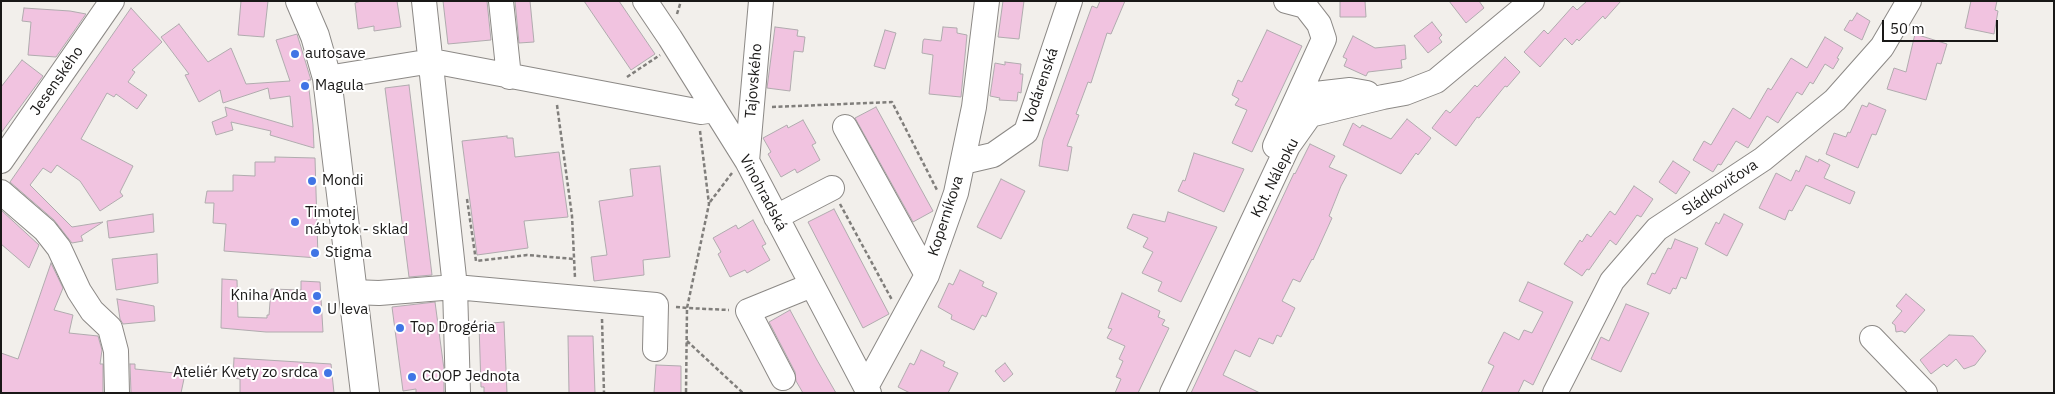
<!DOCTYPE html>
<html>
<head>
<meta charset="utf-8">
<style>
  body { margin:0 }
  #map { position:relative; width:2055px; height:394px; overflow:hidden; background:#f2efeb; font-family:"IBM Plex Sans",sans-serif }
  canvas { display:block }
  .frame { position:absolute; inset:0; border:2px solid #191817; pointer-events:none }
  .scale { position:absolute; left:1882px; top:20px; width:116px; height:22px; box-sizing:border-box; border:2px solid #191817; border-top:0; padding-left:6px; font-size:15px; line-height:18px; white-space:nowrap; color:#191817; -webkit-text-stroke:4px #fff; paint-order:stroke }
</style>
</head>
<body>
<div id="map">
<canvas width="2055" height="394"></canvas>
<div class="frame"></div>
<div class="scale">50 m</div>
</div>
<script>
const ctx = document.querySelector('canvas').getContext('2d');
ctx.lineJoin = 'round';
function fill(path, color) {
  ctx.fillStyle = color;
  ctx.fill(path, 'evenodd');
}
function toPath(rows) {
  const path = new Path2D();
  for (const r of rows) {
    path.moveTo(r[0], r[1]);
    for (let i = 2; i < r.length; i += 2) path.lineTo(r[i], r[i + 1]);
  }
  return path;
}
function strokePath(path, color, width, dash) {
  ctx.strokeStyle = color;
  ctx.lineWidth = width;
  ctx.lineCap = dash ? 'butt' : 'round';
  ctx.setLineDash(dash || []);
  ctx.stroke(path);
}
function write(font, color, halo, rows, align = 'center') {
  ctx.font = font + ' "IBM Plex Sans",sans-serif';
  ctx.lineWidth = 4;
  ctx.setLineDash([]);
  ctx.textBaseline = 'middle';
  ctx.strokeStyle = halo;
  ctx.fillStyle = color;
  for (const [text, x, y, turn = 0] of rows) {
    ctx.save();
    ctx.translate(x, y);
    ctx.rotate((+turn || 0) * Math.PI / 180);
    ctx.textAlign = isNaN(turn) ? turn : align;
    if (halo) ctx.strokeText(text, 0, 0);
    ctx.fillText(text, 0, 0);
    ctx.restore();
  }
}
const building = toPath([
  [241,1,268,1,264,37,238,35,241,1],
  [361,1,397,1,401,27,374,31,374,26,358,29,355,3,361,1],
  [443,1,487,1,491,40,448,44,443,1],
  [515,1,530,1,534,42,519,43,515,1],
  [584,1,619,1,655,54,631,70,584,1],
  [1003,1,1024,1,1019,39,998,37,1003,1],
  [1100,1,1125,1,1111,34,1107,33,1091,83,1088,82,1076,114,1079,115,1067,146,1072,147,1068,171,1039,166,1043,140,1092,6,1097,8,1100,1],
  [1340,1,1365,1,1366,17,1340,17,1340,1],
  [1449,1,1479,1,1484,8,1466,23,1449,1],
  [1587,1,1621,1,1605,19,1603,16,1579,41,1577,39,1572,45,1565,38,1540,67,1524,52,1544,30,1548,34,1573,6,1577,10,1587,1],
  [1971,1,1997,1,1995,10,1998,11,1994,34,1965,28,1971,1],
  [24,8,70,11,86,14,56,57,28,55,31,22,22,21,24,8],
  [131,8,162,42,132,70,135,72,128,82,147,95,137,109,116,94,114,97,107,93,81,139,133,166,120,192,123,196,100,211,80,181,57,165,51,173,43,168,30,185,72,227,103,222,81,236,83,241,72,243,54,220,10,182,131,8],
  [1857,13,1870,21,1862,40,1844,30,1850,20,1852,21,1857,13],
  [1432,22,1442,35,1439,38,1442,42,1428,53,1414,36,1432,22],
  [179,24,208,62,231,48,246,84,290,81,276,40,297,34,311,80,308,80,313,125,314,148,270,135,271,131,231,122,233,130,216,135,212,122,227,116,225,107,293,127,290,96,270,99,268,88,223,103,220,90,199,102,185,75,189,74,161,37,179,24],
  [775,27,798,30,797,36,805,37,803,52,794,51,790,91,767,88,775,27],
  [943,27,957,28,957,33,967,35,961,97,929,94,933,55,922,53,923,41,924,39,941,41,943,27],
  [885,30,896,33,885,69,874,66,885,30],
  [1267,30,1302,46,1252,152,1232,143,1247,110,1235,105,1239,99,1232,95,1238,80,1242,82,1267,30],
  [1915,34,1947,44,1941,64,1937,63,1926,100,1887,89,1894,68,1906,72,1915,34],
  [1353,36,1375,48,1405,45,1406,59,1401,60,1402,68,1368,72,1366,76,1344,66,1347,59,1343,57,1353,36],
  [1825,37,1843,48,1837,58,1839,59,1833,69,1825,64,1813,84,1810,82,1802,95,1797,92,1778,123,1767,116,1748,148,1736,141,1721,165,1718,164,1713,172,1693,160,1704,141,1711,145,1733,108,1750,119,1768,88,1771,90,1791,58,1807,68,1825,37],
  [1505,57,1520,72,1507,87,1505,86,1479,118,1477,117,1456,146,1432,128,1446,110,1450,113,1475,85,1477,87,1505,57],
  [22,60,43,76,1,133,1,87,22,60],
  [1005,62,1021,64,1020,74,1023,74,1021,93,1018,92,1017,101,999,100,1000,98,990,96,995,63,1005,65,1005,62],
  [409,85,432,275,409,277,385,88,409,85],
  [1869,103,1886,110,1876,135,1872,134,1858,168,1826,154,1834,133,1846,137,1848,132,1850,133,1862,105,1867,107,1869,103],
  [876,107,933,211,913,222,855,118,876,107],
  [1407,119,1431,138,1418,155,1416,153,1401,174,1343,145,1353,123,1360,128,1362,125,1391,139,1407,119],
  [803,120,816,143,812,145,820,160,797,173,795,169,781,177,768,154,771,152,763,138,787,125,788,128,803,120],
  [507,136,507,138,513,138,515,157,559,152,568,217,524,221,528,248,477,255,462,141,507,136],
  [1310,144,1335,156,1329,167,1347,175,1341,186,1329,216,1332,218,1313,260,1312,259,1300,282,1293,279,1282,301,1295,308,1281,337,1277,335,1273,344,1259,338,1250,357,1235,350,1223,375,1260,393,1191,393,1294,173,1295,174,1310,144],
  [1194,153,1244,169,1224,212,1178,191,1183,180,1185,181,1194,153],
  [1806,156,1818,162,1819,159,1830,165,1824,178,1855,192,1850,204,1806,185,1792,211,1789,210,1785,220,1759,208,1776,173,1791,181,1796,170,1799,172,1806,156],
  [275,157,315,158,318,258,224,251,226,224,213,223,214,203,205,203,207,191,233,191,233,175,255,176,255,162,275,162,275,157],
  [1673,161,1690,172,1676,194,1659,182,1673,161],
  [660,166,670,257,643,260,644,275,594,281,591,257,607,255,599,201,633,196,630,169,660,166],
  [1001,179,1025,191,1001,239,977,227,1001,179],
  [1634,186,1653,199,1641,217,1637,215,1616,245,1610,240,1589,270,1587,269,1582,276,1564,264,1580,240,1582,242,1587,234,1591,237,1610,211,1615,215,1634,186],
  [834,209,889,314,863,328,808,222,834,209],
  [1,210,39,245,29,268,1,244,1,210],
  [1168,212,1217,227,1181,302,1158,291,1162,282,1142,273,1153,252,1143,247,1148,238,1127,228,1133,214,1165,222,1168,212],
  [153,214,154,232,109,238,107,221,153,214],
  [1724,214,1743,224,1727,256,1705,244,1716,222,1719,224,1724,214],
  [753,220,766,244,762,246,770,260,747,273,745,270,730,277,718,254,721,252,713,238,736,225,738,229,753,220],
  [1675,239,1698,248,1686,279,1681,277,1676,289,1673,288,1670,294,1647,284,1652,273,1655,274,1668,248,1671,249,1675,239],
  [157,254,158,283,116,290,112,259,157,254],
  [51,263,63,288,54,310,73,315,69,333,98,336,102,350,100,364,103,364,103,393,1,393,1,353,18,359,51,263],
  [960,270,984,282,982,286,997,293,986,317,982,315,974,330,951,319,952,315,938,307,949,283,953,285,960,270],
  [222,279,237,280,238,317,267,318,267,315,269,315,271,289,301,290,301,281,320,282,323,332,266,332,221,328,222,279],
  [1528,282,1573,302,1533,385,1524,380,1518,393,1481,393,1494,366,1488,363,1504,332,1519,340,1524,330,1532,333,1543,312,1519,301,1528,282],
  [1122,293,1160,311,1158,317,1165,320,1162,325,1169,328,1138,393,1115,393,1121,379,1116,377,1123,361,1119,359,1125,346,1107,338,1112,329,1108,328,1122,293],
  [1906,294,1925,310,1905,333,1902,331,1896,332,1895,325,1892,323,1902,311,1896,306,1906,294],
  [117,299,154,306,155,321,123,324,120,319,117,299],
  [435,302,444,369,444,393,416,393,416,389,403,391,392,307,435,302],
  [1626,304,1649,313,1621,372,1591,359,1601,337,1609,341,1626,304],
  [790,310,817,360,836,393,803,393,796,381,795,372,769,322,790,310],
  [504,322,507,393,484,393,484,387,481,387,479,324,504,322],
  [1949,335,1973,336,1986,351,1975,365,1964,369,1956,359,1947,367,1944,364,1931,374,1920,360,1949,335],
  [568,336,593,336,595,393,569,393,568,336],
  [921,350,945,362,943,366,958,373,948,393,910,393,898,387,910,363,914,365,921,350],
  [234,358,331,364,334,393,240,393,240,379,233,378,234,358],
  [1005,363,1013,374,1004,382,995,371,1005,363],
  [130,364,135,364,135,369,185,374,181,393,131,393,130,364],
  [656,365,681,366,681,393,654,393,656,365]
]);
fill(building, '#f1c3e0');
strokePath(building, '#b0abae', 1);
const minor = toPath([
  [424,1,455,287,458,393],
  [501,1,509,77],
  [645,1,670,38,747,161,869,393],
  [1286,1,1305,6,1319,24,1324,39,1298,96],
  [327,78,432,61,701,112,715,110],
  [845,127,927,275],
  [1275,146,1298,96,1350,90,1367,93],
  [1,161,112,1],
  [747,161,761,1],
  [963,162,993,155,1026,132,1070,1],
  [1,192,45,230,59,248,79,291,92,311,110,328,116,351,117,393],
  [776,217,832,188],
  [352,292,379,293,455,287,656,305,655,349],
  [1872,338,1925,393],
  [783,378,748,311,812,285],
  [866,387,927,275,956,193,974,107,987,1],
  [1172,393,1288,146,1310,115,1383,97,1405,93,1436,81,1532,1],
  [1555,393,1612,281,1657,229,1763,159,1835,100,1882,47,1909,1]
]);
const major = toPath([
  [300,1,315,36,327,78,365,393]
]);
strokePath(minor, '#8c8986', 26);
strokePath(major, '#8c8986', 30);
strokePath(toPath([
  [677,14,681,1],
  [627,77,660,55],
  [557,105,572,216,575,278],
  [772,107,892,102,937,190],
  [700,131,709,204,687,308,729,310],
  [467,199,476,261,527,255,574,259],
  [710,202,732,173],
  [840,204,892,300],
  [676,307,687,308,686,393],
  [602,319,604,393],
  [687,341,743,393]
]), '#807e7b', 2.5, [4, 2.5]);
strokePath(minor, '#fff', 24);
strokePath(major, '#fff', 28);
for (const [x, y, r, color] of [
  [295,54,5,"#4075e5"],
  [305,86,5,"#4075e5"],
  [312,181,5,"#4075e5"],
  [295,222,5,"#4075e5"],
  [315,253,5,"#4075e5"],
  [317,296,5,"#4075e5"],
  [317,310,5,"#4075e5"],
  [400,328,5,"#4075e5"],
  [328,373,5,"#4075e5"],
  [412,377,5,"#4075e5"]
]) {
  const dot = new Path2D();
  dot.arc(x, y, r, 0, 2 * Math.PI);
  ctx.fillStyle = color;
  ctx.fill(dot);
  strokePath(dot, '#fff', 2);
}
write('15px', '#191817', '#fff', [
  ["autosave",305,54],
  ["Magula",315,86],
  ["Mondi",322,181],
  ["Timotej",305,213],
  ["nábytok - sklad",305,230],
  ["Stigma",325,253],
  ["Kniha Anda",307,296,"right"],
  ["U leva",327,310],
  ["Top Drogéria",410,328],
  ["Ateliér Kvety zo srdca",318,373,"right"],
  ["COOP Jednota",422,377]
], 'left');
write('15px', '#191817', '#fff', [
  ["Jesenského",57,81,-55],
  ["Tajovského",754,81,-85],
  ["Vodárenská",1041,86,-71],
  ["Kpt. Nálepku",1275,178,-63],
  ["Sládkovičova",1720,188,-34],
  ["Vinohradská",763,193,62],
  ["Koperníkova",946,216,-72]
]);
</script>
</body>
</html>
